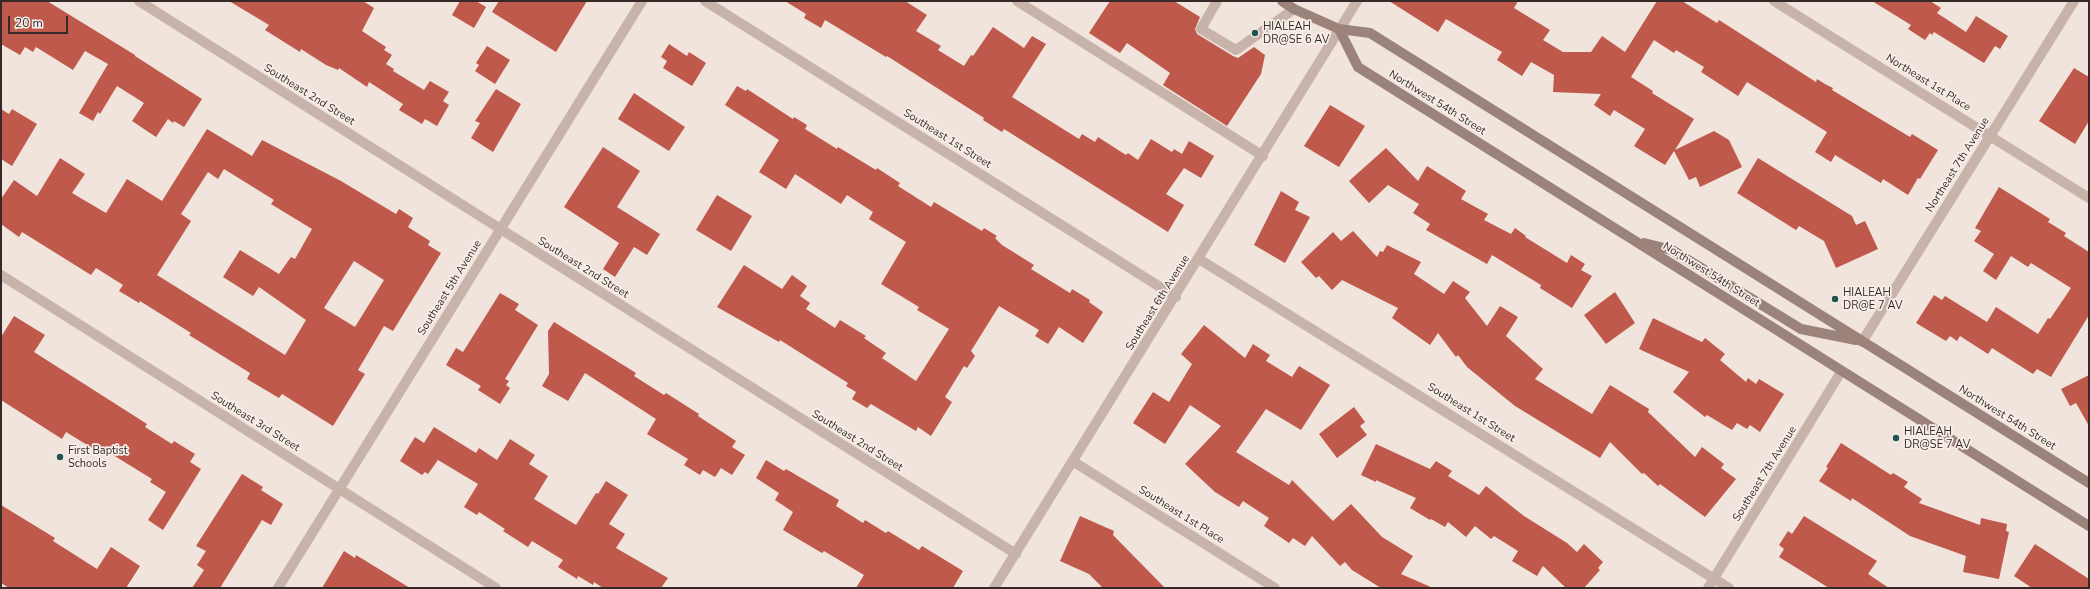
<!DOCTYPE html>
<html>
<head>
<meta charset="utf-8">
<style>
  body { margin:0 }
  #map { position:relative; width:2090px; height:589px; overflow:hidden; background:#f0e4dc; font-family:"Nunito Sans",sans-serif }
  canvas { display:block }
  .frame { position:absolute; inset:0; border:2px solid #352a28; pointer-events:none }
  .scale { position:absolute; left:8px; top:16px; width:60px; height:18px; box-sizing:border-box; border:2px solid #352a28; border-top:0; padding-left:5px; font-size:12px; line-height:14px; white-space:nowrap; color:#352a28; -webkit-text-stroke:3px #f8efe8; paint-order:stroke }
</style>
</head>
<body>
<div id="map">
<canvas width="2090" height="589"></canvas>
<div class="frame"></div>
<div class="scale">20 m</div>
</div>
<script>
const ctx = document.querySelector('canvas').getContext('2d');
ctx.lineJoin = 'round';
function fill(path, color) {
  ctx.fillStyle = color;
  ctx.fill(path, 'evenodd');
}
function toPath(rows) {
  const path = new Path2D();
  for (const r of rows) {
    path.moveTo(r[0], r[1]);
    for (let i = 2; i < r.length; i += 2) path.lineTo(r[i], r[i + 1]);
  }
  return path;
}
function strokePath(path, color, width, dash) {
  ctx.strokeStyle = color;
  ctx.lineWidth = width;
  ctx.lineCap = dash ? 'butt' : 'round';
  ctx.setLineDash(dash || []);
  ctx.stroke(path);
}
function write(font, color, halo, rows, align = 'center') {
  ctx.font = font + ' "Nunito Sans",sans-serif';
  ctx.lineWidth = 3.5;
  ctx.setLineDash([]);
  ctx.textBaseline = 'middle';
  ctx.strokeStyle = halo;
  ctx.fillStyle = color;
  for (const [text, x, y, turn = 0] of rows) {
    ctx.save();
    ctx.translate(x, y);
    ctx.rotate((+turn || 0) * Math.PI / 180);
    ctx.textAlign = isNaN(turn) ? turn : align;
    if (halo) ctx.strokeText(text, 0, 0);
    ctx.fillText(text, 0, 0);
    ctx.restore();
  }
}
fill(toPath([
  [1,1,47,1,135,55,135,56,202,99,184,127,174,121,173,123,168,119,156,137,132,121,144,103,117,86,100,114,98,112,93,121,79,113,108,64,85,51,73,70,36,47,33,52,25,47,20,55,1,44],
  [229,1,363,1,374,8,362,31,386,47,384,50,392,55,386,64,394,69,393,71,424,90,430,81,449,92,443,101,449,105,437,126,425,119,422,124,399,110,403,104,369,82,367,87,339,68,338,70,326,65,301,49,300,52,265,30,269,25],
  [460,1,476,1,486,7,474,28,452,15],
  [499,1,587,1,556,52,492,12],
  [785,1,905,1,927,15,916,31,941,46,938,50,964,66,971,55,973,56,993,27,1024,48,1032,36,1046,44,1012,97,1079,139,1082,134,1095,142,1098,137,1126,155,1128,153,1138,160,1151,139,1172,152,1174,149,1182,154,1189,141,1214,156,1201,178,1184,168,1166,194,1184,205,1168,232,1004,129,1002,132,983,120,984,118,887,56,886,57,825,20,821,28,804,18,806,14],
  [1110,1,1174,1,1200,17,1195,29,1197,34,1233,56,1238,58,1254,47,1265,55,1261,74,1227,126,1163,85,1170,73,1127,43,1120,53,1089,33],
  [1389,1,1518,1,1514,8,1550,30,1543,40,1563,52,1591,52,1602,36,1625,52,1657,1,1682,1,1717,23,1719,20,1816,82,1817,79,1825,84,1833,88,1832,90,1910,137,1912,134,1938,150,1920,179,1918,178,1908,195,1883,179,1881,183,1835,155,1831,162,1815,152,1827,132,1747,82,1738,96,1701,72,1704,67,1676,50,1674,53,1654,40,1631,77,1653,91,1652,93,1694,119,1675,150,1714,131,1729,140,1742,167,1700,187,1696,177,1689,180,1674,151,1665,165,1634,146,1645,129,1614,110,1610,116,1594,105,1601,94,1553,92,1554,75,1531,62,1522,76,1497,60,1502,52,1446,19,1438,32],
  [1872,1,1930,1,1941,8,1937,13,1966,32,1976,16,2008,36,2000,49,1995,46,1984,63,1934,32,1932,35,1930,33,1925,40,1908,29,1911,25],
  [669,44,687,56,689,52,706,63,692,86,663,68,667,61,661,57],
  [487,46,510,60,495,84,475,71,479,65,476,63],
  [2074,68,2089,77,2089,121,2075,144,2039,121],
  [737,86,746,91,747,89,793,119,794,117,807,125,805,129,837,149,838,147,876,170,877,168,900,183,898,186,931,207,934,202,982,231,984,228,997,236,995,238,1002,245,1034,265,1031,269,1070,293,1072,289,1090,300,1089,302,1103,312,1083,343,1059,327,1048,344,1035,336,1039,330,999,306,971,351,975,356,967,368,964,366,945,397,952,402,931,436,918,427,916,431,871,404,867,408,852,399,856,392,846,386,848,383,780,340,779,342,717,307,744,265,782,289,792,275,807,286,800,296,810,303,806,309,835,328,840,320,866,336,864,338,886,353,882,358,916,381,949,329,917,310,919,307,881,284,906,242,869,219,873,212,847,195,841,204,795,174,786,189,759,172,779,140,725,105],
  [496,89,521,104,493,152,471,138,480,123,475,121],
  [634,93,685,127,669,151,618,119],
  [1330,105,1365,126,1339,167,1304,146],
  [1,109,9,114,12,109,37,124,12,166,1,159],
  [207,129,252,156,262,140,341,181,396,214,399,209,413,218,408,227,430,241,428,245,441,253,393,331,384,326,358,370,365,374,333,426,282,394,279,398,247,379,250,373,189,335,191,333,140,301,139,303,119,291,123,285,96,268,91,275,22,232,19,237,1,224,1,199,14,180,37,196,60,158,85,174,72,193,106,213,127,179,162,201],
  [224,169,274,200,271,204,312,229,295,259,291,257,279,274,240,250,223,277,253,296,259,287,306,320,285,355,157,275,191,221,181,214,208,172,218,179],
  [354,261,384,280,355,327,324,308],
  [603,147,640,171,617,207,660,234,647,255,634,247,615,277,603,269,619,243,564,207],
  [1386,148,1418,181,1427,166,1466,191,1461,199,1488,214,1484,220,1511,234,1515,228,1526,236,1525,237,1567,263,1571,255,1585,264,1581,270,1592,276,1572,308,1540,288,1541,285,1492,255,1487,264,1426,230,1430,224,1413,213,1419,204,1388,185,1369,203,1349,181],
  [1758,158,1852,216,1856,225,1865,221,1878,249,1836,268,1824,241,1799,226,1796,230,1737,193],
  [1999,187,2050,219,2048,222,2066,233,2064,236,2089,252,2089,315,2051,377,2037,369,2033,374,1992,348,1988,354,1960,336,1957,341,1950,336,1946,341,1916,323,1934,295,1942,300,1945,296,1987,322,1996,307,2038,334,2048,318,2050,319,2071,288,2031,263,2028,267,2011,256,1996,280,1983,271,1994,254,1974,241,1981,231,1975,228],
  [1281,191,1299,202,1295,210,1310,217,1285,263,1254,245],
  [717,195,752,216,731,251,696,230],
  [1353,231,1377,257,1380,251,1383,252,1387,245,1421,262,1414,274,1444,294,1453,281,1470,292,1465,298,1487,326,1500,306,1518,317,1506,336,1543,369,1535,379,1592,414,1610,385,1649,409,1648,412,1695,457,1702,447,1724,464,1721,468,1736,479,1705,517,1660,484,1658,486,1644,473,1642,474,1610,442,1600,458,1515,406,1467,367,1458,355,1456,357,1438,333,1430,345,1392,318,1398,308,1342,280,1332,290,1319,276,1316,278,1301,262,1333,232,1341,241],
  [1615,292,1635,323,1606,344,1584,315],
  [500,293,519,304,515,310,538,325,505,379,509,381,506,385,510,388,500,404,478,390,481,386,446,365,456,348,463,352],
  [14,316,45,335,34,352,147,424,145,427,172,444,174,441,195,454,190,462,201,469,163,530,148,520,166,492,150,482,152,479,105,450,102,454,66,432,62,439,1,400,1,337],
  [1653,318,1702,342,1705,338,1725,354,1720,360,1746,382,1748,378,1756,384,1759,379,1784,394,1760,432,1750,425,1747,429,1737,423,1732,430,1707,415,1705,417,1673,392,1689,372,1639,349],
  [554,322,636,373,634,376,664,395,666,393,699,414,698,416,736,441,732,447,745,455,732,475,721,468,715,477,703,470,700,475,684,465,688,459,647,434,656,419,585,373,568,401,542,386,549,374,548,331],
  [1204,325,1245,358,1253,344,1270,355,1266,361,1292,377,1299,366,1330,385,1301,430,1266,409,1236,452,1289,485,1292,480,1333,521,1351,504,1382,537,1413,556,1401,574,1433,588,1381,588,1352,570,1345,562,1340,566,1312,536,1305,546,1293,538,1289,543,1264,526,1269,518,1243,501,1239,507,1215,492,1185,464,1221,426,1190,405,1165,444,1133,423,1153,392,1169,402,1192,364,1181,354],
  [2089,375,2089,426,2076,403,2070,406,2061,389],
  [1354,407,1365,422,1360,426,1367,435,1337,458,1319,434],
  [434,427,476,453,479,448,497,460,510,439,535,455,529,464,548,476,534,499,576,525,596,493,598,494,606,481,628,495,609,524,625,534,616,548,668,578,661,588,603,588,594,582,593,585,578,576,577,579,558,567,563,560,532,541,528,547,503,531,505,529,479,512,477,515,464,507,478,484,438,460,428,474,425,472,422,475,400,461,415,437,424,443],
  [1841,443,1891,475,1893,473,1908,482,1904,487,1922,499,1919,503,1980,525,1981,518,2007,524,2006,531,2009,532,1999,579,1963,572,1966,556,1910,536,1852,498,1851,501,1819,481,1828,468,1826,467],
  [1376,444,1430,469,1436,461,1452,471,1448,476,1479,495,1486,486,1524,516,1567,543,1577,552,1584,544,1603,562,1598,568,1600,570,1584,588,1566,588,1543,566,1537,576,1512,561,1518,551,1494,536,1491,539,1475,526,1466,537,1448,522,1445,527,1431,519,1430,520,1410,508,1416,498,1376,480,1376,482,1361,475],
  [766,460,784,471,786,469,839,500,836,506,863,523,865,520,886,533,888,531,919,550,922,546,963,571,953,588,856,588,864,575,824,551,822,553,783,530,793,512,775,500,779,493,756,478],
  [242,474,263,487,261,490,283,504,271,525,262,520,220,588,192,588,204,570,197,565,206,551,196,546],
  [1,505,55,538,53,541,97,569,111,547,140,566,126,588,9,588,1,583],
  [1080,516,1114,531,1113,535,1165,588,1103,588,1089,574,1060,561],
  [1804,516,1877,561,1868,574,1889,588,1829,588,1779,557,1784,549,1779,545,1788,531,1792,534],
  [2035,544,2089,579,2089,588,2032,588,2014,576],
  [344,551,355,558,356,555,410,588,322,588]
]), '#be594c');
strokePath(toPath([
  [1017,1,1263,156],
  [1217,1,1201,29,1236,50,1294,9]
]), '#c7b3a9', 10);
strokePath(toPath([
  [139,1,1016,554],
  [705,1,1176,297],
  [1774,1,2089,198],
  [1199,259,1729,588],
  [1,275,496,588],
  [1862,342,2074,1],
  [1074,462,1275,588],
  [278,588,642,1],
  [1708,588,1841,372]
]), '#c7b3a9', 10);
strokePath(toPath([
  [994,588,1357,1]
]), '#c7b3a9', 10);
strokePath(toPath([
  [1282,1,1294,9,1339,29,1370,33,2089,483],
  [1339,29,1358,67,2089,526],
  [1644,243,1672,250,1801,329,1856,340]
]), '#9b827a', 10);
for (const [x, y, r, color] of [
  [1255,33,4,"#215350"],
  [1835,299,4,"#215350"],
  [1896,438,4,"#215350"],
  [60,457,4,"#215350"]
]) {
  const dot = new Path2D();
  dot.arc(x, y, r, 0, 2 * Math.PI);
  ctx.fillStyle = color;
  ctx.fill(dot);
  strokePath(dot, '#f8efe8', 1.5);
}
write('11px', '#352a28', '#f8efe8', [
  ["HIALEAH",1263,27],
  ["DR@SE 6 AV",1263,40],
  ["HIALEAH",1843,293],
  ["DR@E 7 AV",1843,306],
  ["HIALEAH",1904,432],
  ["DR@SE 7 AV",1904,445],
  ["First Baptist",68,451],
  ["Schools",68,464]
], 'left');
write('11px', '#352a28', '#f8efe8', [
  ["Northeast 1st Place",1928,83,32],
  ["Southeast 2nd Street",309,95,32],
  ["Northwest 54th Street",1437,103,32],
  ["Southeast 1st Street",947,139,32],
  ["Northeast 7th Avenue",1958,165,-58],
  ["Southeast 2nd Street",583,268,32],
  ["Northwest 54th Street",1711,275,32],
  ["Southeast 5th Avenue",450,288,-58],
  ["Southeast 6th Avenue",1158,303,-58],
  ["Southeast 1st Street",1471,413,32],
  ["Northwest 54th Street",2007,418,32],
  ["Southeast 3rd Street",255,422,32],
  ["Southeast 2nd Street",857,441,32],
  ["Southeast 7th Avenue",1765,474,-58],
  ["Southeast 1st Place",1181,515,32]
]);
</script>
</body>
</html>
